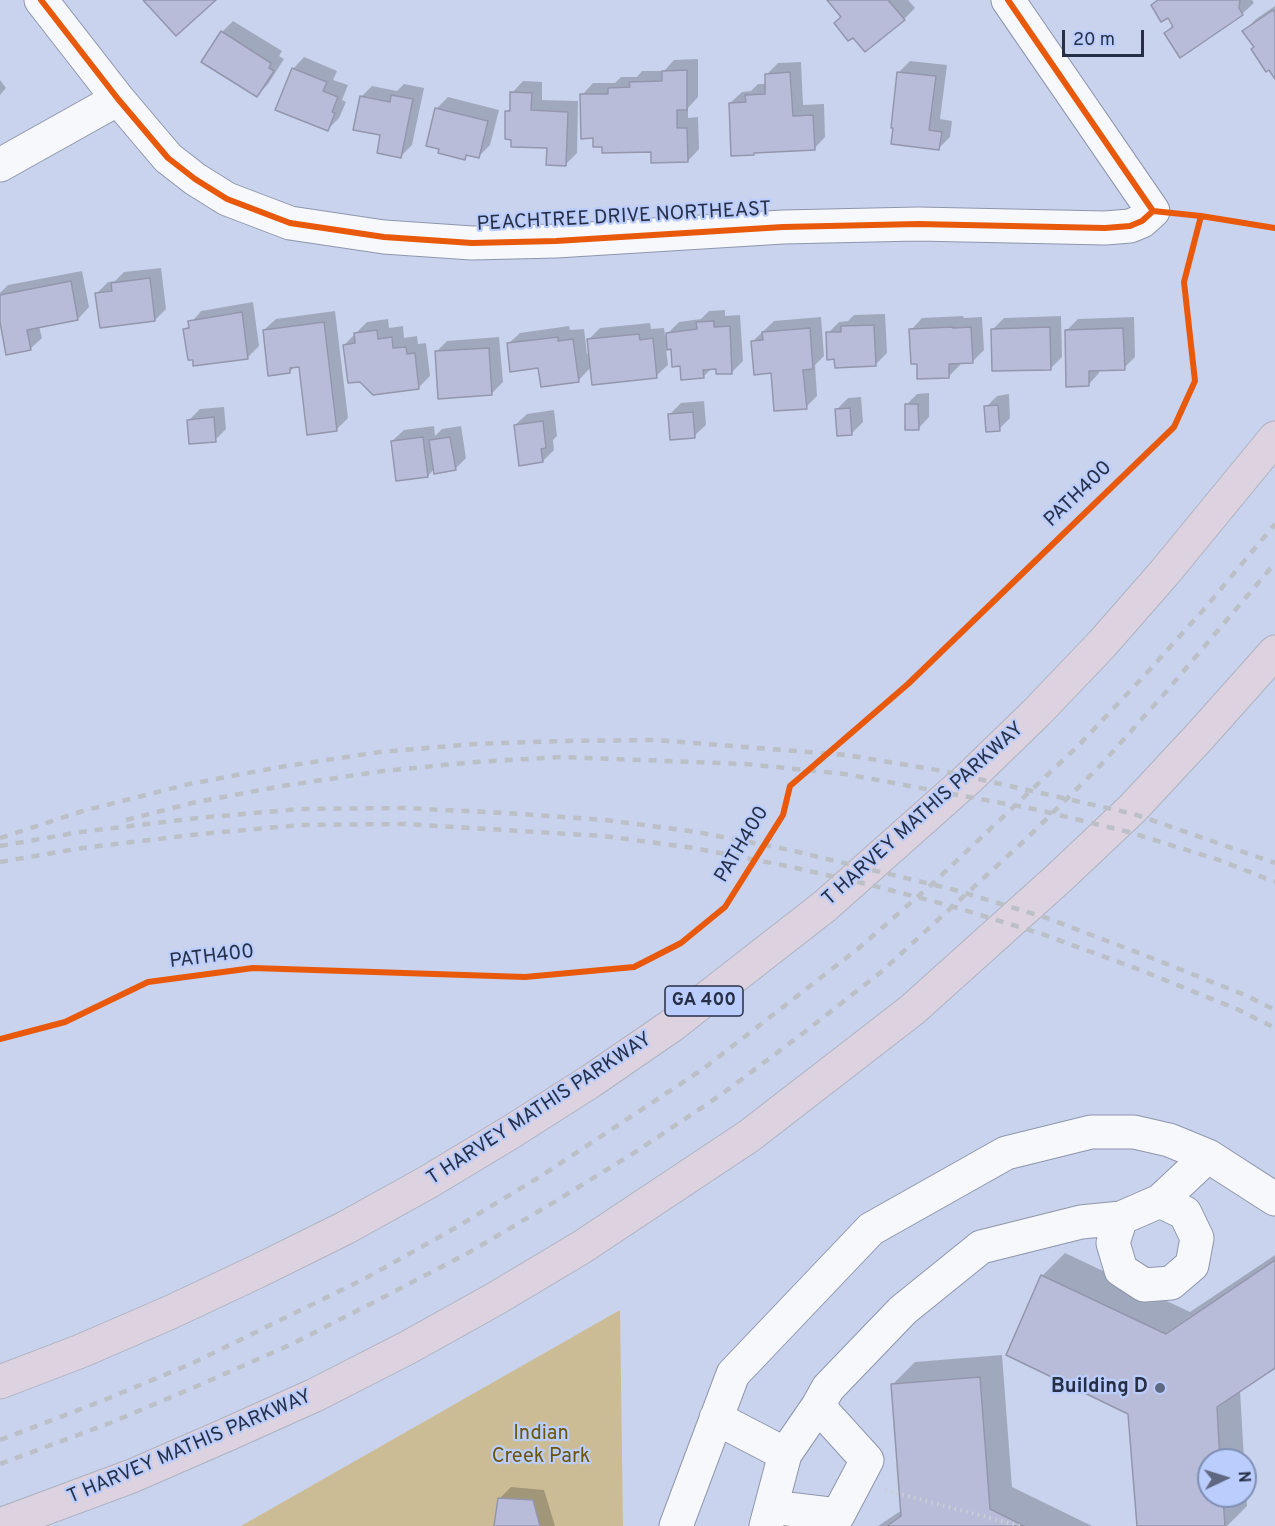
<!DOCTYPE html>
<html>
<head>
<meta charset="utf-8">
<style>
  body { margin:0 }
  #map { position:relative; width:1275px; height:1526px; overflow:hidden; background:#c9d3ed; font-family:Overpass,sans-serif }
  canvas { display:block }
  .north { position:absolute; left:1197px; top:1448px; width:60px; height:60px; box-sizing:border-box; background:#bacdfc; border:2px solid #7f8eb4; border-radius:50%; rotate:86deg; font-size:16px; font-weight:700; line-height:24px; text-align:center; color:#272f47 }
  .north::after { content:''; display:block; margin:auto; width:21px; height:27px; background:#606881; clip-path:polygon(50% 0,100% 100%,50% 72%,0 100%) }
  .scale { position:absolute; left:1062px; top:30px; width:82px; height:27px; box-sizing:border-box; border:3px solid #272f47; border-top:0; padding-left:8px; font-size:18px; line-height:21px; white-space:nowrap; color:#272f47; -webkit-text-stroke:4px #bacdfc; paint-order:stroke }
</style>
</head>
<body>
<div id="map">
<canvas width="1275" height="1526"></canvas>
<div class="north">N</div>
<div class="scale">20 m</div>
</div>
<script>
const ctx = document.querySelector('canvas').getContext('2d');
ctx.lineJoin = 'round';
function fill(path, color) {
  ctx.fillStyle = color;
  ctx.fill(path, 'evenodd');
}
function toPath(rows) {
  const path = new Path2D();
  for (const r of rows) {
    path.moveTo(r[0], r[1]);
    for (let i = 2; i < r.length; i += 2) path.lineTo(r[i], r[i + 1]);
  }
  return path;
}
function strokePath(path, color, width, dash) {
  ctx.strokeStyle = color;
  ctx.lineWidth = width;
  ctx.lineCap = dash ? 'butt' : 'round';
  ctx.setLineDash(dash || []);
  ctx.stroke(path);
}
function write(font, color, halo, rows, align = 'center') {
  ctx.font = font + ' Overpass,sans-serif';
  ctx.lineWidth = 4.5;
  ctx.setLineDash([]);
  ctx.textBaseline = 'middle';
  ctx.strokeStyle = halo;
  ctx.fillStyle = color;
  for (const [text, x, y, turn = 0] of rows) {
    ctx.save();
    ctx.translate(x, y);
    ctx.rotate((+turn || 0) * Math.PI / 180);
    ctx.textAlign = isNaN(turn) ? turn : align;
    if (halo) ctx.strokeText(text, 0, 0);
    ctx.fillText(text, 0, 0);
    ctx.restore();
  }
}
fill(toPath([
  [620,1310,623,1526,241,1526]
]), '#cbbc96');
fill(toPath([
  [829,0,908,0,915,8,904,19,853,35,843,16],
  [1157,0,1252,0,1254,3,1242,14,1165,33,1173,25,1168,16,1152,5],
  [1275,6,1275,77,1244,31,1256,19],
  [233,21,282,51,279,56,284,59,268,84,257,96,222,32],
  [304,57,337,71,333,80,348,85,342,100,346,102,339,118,328,129,293,69],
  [698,59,698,97,688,108,688,118,698,117,699,149,688,161,652,151,603,146,594,137,582,95,593,83,615,83,621,77,637,77,642,71,664,71,674,60],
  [910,61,947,65,940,119,952,121,950,137,939,148,893,143,899,72],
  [801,62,803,105,824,104,825,137,814,149,730,103,742,92,751,91,758,84,767,84,767,74,778,63],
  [0,80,6,88,0,95],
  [523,81,542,82,542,100,578,101,577,153,565,165,548,147,507,111,512,107,512,93],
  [404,84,424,88,412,145,401,156,382,134,361,97,372,86,397,91],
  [448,97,499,110,490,145,479,156,469,154,464,158,440,148,427,144,437,108],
  [161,268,166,309,155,320,97,293,108,282,115,281,124,272],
  [82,271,89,307,78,319,39,326,42,338,30,349,0,314,0,293,8,285],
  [253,302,259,346,248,357,185,330,201,311],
  [725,310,725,316,740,315,743,361,732,372,712,368,703,377,682,364,672,348,666,348,668,365,656,376,591,367,578,381,540,367,508,344,520,333,569,326,570,330,584,329,587,354,590,354,589,339,600,328,650,323,651,329,664,328,665,336,679,322,701,319,709,311],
  [335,311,348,418,337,429,300,365,296,366,289,372,264,330,276,319],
  [885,314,887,353,875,365,828,333,839,322,848,321,854,315],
  [963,316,964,318,982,317,984,350,972,362,960,362,960,365,949,376,918,363,911,330,922,318],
  [1061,316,1062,357,1051,368,992,330,1004,318],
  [821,317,824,356,815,365,817,396,806,407,772,372,753,341,774,321],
  [1134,317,1135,357,1124,368,1099,369,1099,373,1088,385,1066,331,1078,319],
  [388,319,389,328,403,326,404,338,417,336,418,344,426,343,430,376,419,387,344,345,367,322],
  [499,337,503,382,491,394,436,352,447,341],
  [929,393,929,417,918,429,906,405,917,394],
  [1009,394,1010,418,999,429,986,407,997,396],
  [861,397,863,422,852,433,837,409,848,398],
  [704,401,706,425,694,436,669,415,681,403],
  [224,407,226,429,215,440,189,420,200,409],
  [554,410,557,436,553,440,554,450,543,461,515,425,527,414],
  [434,426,435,436,442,429,461,426,466,458,455,469,435,468,428,476,392,441,404,430],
  [1065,1253,1190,1312,1275,1255,1275,1366,1240,1390,1244,1460,1209,1460,1209,1496,1245,1496,1245,1476,1247,1506,1227,1526,1138,1526,1130,1413,1042,1276],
  [1002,1355,1012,1487,1092,1526,878,1526,902,1510,892,1385,915,1362],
  [511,1487,544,1490,555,1526,496,1526,499,1499]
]), '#0003');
const building = toPath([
  [143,0,216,0,176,36,143,0],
  [827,0,888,0,905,20,865,52,853,38,848,41,834,23,841,17,827,0],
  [1158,0,1240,0,1239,8,1243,15,1180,58,1164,33,1173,27,1168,18,1161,22,1151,5,1158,0],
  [1273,10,1275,13,1275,79,1269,70,1266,72,1251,49,1254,47,1242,31,1273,10],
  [221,31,271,63,269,68,274,71,257,97,201,62,221,31],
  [292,68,327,82,323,91,338,97,332,112,335,113,328,131,275,110,292,68],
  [687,70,687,110,677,110,677,128,687,128,688,162,651,163,651,152,602,153,602,147,593,147,593,138,581,139,580,94,608,94,608,88,630,87,629,82,662,81,662,71,687,70],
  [790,72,793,116,813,115,815,150,754,153,754,155,731,156,729,103,746,102,745,95,765,94,765,74,790,72],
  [897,72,936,76,929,130,942,132,939,150,891,144,893,128,891,128,897,72],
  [510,92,532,93,531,110,568,112,566,166,546,165,547,148,511,147,511,140,505,139,505,111,510,111,510,92],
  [391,95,413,99,401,158,377,153,380,135,353,130,360,96,390,102,391,95],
  [435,108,488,121,479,158,466,155,465,160,438,153,439,149,426,146,435,108],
  [150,278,155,321,100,328,95,293,112,291,111,283,150,278],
  [71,281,78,320,27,330,31,350,6,355,0,322,0,295,71,281],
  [242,312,248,359,193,366,193,360,188,360,183,329,189,328,188,321,242,312],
  [714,321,714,327,730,326,732,374,716,374,716,369,703,370,704,378,681,380,680,366,672,367,671,349,667,350,666,333,697,329,696,322,714,321],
  [324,322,337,431,307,435,299,367,290,368,290,373,268,376,263,330,324,322],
  [874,325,876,366,835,368,834,359,827,360,826,332,841,332,841,326,874,325],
  [953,327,953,328,971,327,973,363,949,364,949,378,917,379,917,364,911,364,909,329,953,327],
  [1050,327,1051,370,992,371,991,329,1050,327],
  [810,328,813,369,803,370,807,409,774,411,771,373,754,375,751,341,763,340,762,332,810,328],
  [1123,328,1125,370,1089,371,1089,386,1066,387,1065,330,1123,328],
  [377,330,378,339,392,337,393,348,406,347,407,354,415,353,419,389,373,395,360,382,348,383,343,345,355,343,354,333,377,330],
  [639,334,640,340,653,338,657,378,592,385,587,339,639,334],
  [558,337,558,341,573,339,579,382,541,387,538,368,510,372,507,343,558,337],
  [489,348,492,395,438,399,435,351,489,348],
  [905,404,918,404,919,430,905,430,905,404],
  [998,405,1000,431,986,432,984,406,998,405],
  [850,408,852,435,837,436,835,409,850,408],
  [693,412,695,438,670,440,668,414,693,412],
  [214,417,216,442,189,444,187,420,214,417],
  [543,421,546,448,541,449,543,462,519,466,514,425,543,421],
  [423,437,428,477,396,481,391,441,423,437],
  [450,437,456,470,434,474,429,440,450,437],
  [1275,1260,1275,1368,1217,1407,1220,1460,1209,1460,1209,1496,1223,1496,1225,1526,1137,1526,1128,1414,1006,1355,1040,1277,1041,1275,1166,1334,1275,1260],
  [980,1377,990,1509,1024,1526,887,1526,901,1516,891,1384,980,1377],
  [498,1498,533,1500,540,1526,494,1526,498,1498]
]);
fill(building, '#b9bcd8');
strokePath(building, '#9396ad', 1.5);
const minor = toPath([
  [41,0,118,99,168,158,195,179,227,199,290,223,384,237,472,243,556,241,783,227,918,224,1105,228,1130,226,1142,221,1153,211,1008,0],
  [0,165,118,99],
  [1121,1218,1113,1243,1121,1270,1144,1285,1171,1283,1192,1265,1197,1238,1185,1213,1160,1201],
  [716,1418,785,1454],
  [771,1507,838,1515,867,1460,818,1406],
  [676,1526,733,1374,871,1229,1006,1153,1091,1132,1134,1132,1169,1140,1208,1156,1275,1199],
  [766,1526,785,1454,818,1406,828,1388,903,1310,981,1247,1081,1222,1121,1218,1160,1201,1208,1156]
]);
const highway = toPath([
  [0,1382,81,1351,171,1312,256,1272,345,1228,428,1182,511,1132,591,1081,671,1026,825,906,969,778,1037,712,1102,644,1165,572,1275,438],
  [0,1525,132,1476,226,1435,315,1395,407,1348,495,1299,582,1247,749,1136,912,1010,1060,877,1133,808,1201,735,1275,652]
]);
strokePath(minor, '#8e96ac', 35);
strokePath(highway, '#adb3c2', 35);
strokePath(toPath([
  [885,1490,1020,1526]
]), '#cccfd6', 4, [1.5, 4.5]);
strokePath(minor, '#f7f8fc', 33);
strokePath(highway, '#dcd2e0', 33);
strokePath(toPath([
  [126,820,192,803,282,786,383,771,475,762,561,757,746,764,845,774,1034,809,1129,832,1219,860,1275,882],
  [0,838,83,811,189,784,280,767,380,752,474,744,561,741,655,740,847,755,943,771,1134,814,1275,863],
  [0,846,80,832,198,818,300,809,404,808,506,813,606,820,697,832,790,850,955,890,1047,918,1144,955,1245,995,1275,1010],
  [0,862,82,848,200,834,301,825,404,824,604,836,694,848,787,866,867,884,951,906,1042,934,1138,969,1239,1010,1275,1028],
  [0,1440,102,1401,193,1363,366,1278,455,1228,541,1176,703,1069,859,948,931,885,1003,817,1079,745,1144,676,1205,608,1275,524],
  [0,1464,110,1423,202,1384,292,1344,378,1300,468,1253,556,1201,637,1151,722,1094,802,1034,881,972,1024,841,1099,767,1165,693,1275,563]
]), '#bbbfc6', 4.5, [8, 8]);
strokePath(toPath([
  [41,0,118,99,168,158,195,179,227,199,290,223,384,237,472,243,556,241,783,227,918,224,1105,228,1130,226,1142,221,1153,211],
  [1008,0,1153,211],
  [1153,211,1201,216,1275,228],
  [0,1039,65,1022,148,982,253,968,525,977,634,967,681,943,725,907,783,815,790,786,908,684,1174,427,1195,381,1184,282,1201,216]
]), '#e8590c', 6);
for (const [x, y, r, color] of [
  [1160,1388,6,"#606881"]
]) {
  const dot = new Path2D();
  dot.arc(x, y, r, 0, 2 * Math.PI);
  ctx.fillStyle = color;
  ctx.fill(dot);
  strokePath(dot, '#bacdfc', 2);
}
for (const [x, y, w] of [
  [704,1001,78]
]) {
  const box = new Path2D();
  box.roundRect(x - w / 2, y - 15, w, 30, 4.5);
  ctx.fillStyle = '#bacdfc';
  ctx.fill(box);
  strokePath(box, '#272f47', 1.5);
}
write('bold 18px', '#272f47', null, [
  ["GA 400",704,1001]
]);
write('20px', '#272f47', '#bacdfc', [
  ["PEACHTREE DRIVE NORTHEAST",624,218,-3],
  ["PATH400",1079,495,-44],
  ["T HARVEY MATHIS PARKWAY",924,815,-42],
  ["PATH400",743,845,-59],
  ["PATH400",212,958,-7],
  ["T HARVEY MATHIS PARKWAY",540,1110,-33],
  ["T HARVEY MATHIS PARKWAY",190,1448,-23]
]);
write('bold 20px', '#272f47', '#bacdfc', [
  ["Building D",1148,1388]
], 'right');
write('20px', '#6d5406', '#bacdfc', [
  ["Indian",541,1435],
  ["Creek Park",541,1458]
]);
</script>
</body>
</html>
